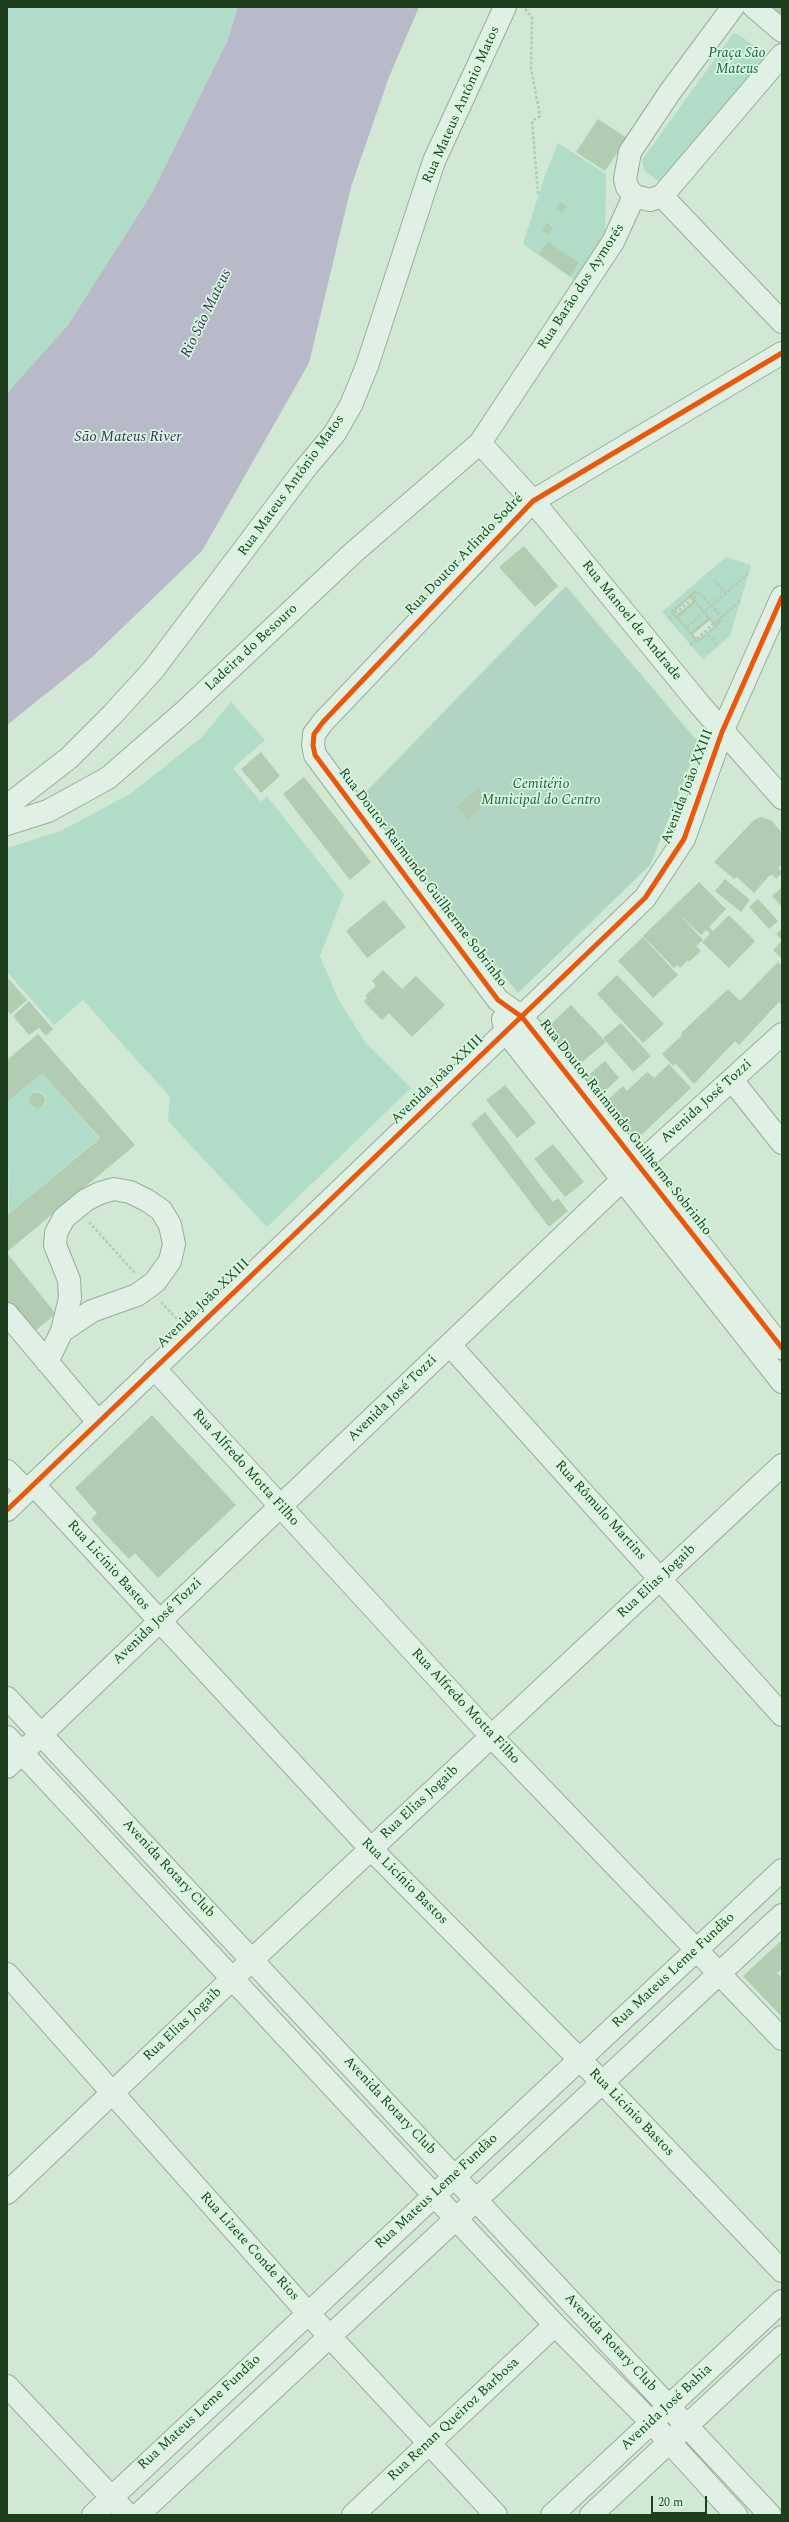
<!DOCTYPE html>
<html>
<head>
<meta charset="utf-8">
<style>
  body { margin:0 }
  #map { position:relative; width:789px; height:2522px; overflow:hidden; background:#d0e8d4; font-family:Spectral,serif }
  canvas { display:block }
  .frame { position:absolute; inset:0; border:8px solid #1e3e1e; pointer-events:none }
  .scale { position:absolute; left:651px; top:2496px; width:56px; height:18px; box-sizing:border-box; border:2px solid #1e3e1e; border-top:0; padding-left:5px; font-size:12px; line-height:14px; white-space:nowrap; color:#1e3e1e; -webkit-text-stroke:3px #d5f9dd; paint-order:stroke }
</style>
</head>
<body>
<div id="map">
<canvas width="789" height="2522"></canvas>
<div class="frame"></div>
<div class="scale">20 m</div>
</div>
<script>
const ctx = document.querySelector('canvas').getContext('2d');
ctx.lineJoin = 'round';
function fill(path, color) {
  ctx.fillStyle = color;
  ctx.fill(path, 'evenodd');
}
function toPath(rows) {
  const path = new Path2D();
  for (const r of rows) {
    if (r.length === 3) {
      path.moveTo(r[0] + r[2], r[1]);
      path.arc(r[0], r[1], r[2], 0, 2 * Math.PI);
      continue;
    }
    path.moveTo(r[0], r[1]);
    for (let i = 2; i < r.length; i += 2) path.lineTo(r[i], r[i + 1]);
  }
  return path;
}
function strokePath(path, color, width, dash) {
  ctx.strokeStyle = color;
  ctx.lineWidth = width;
  ctx.lineCap = dash ? 'butt' : 'round';
  ctx.setLineDash(dash || []);
  ctx.stroke(path);
}
function write(font, color, halo, rows, align = 'center') {
  ctx.font = font + ' Spectral,serif';
  ctx.lineWidth = 3.5;
  ctx.setLineDash([]);
  ctx.textBaseline = 'middle';
  ctx.strokeStyle = halo;
  ctx.fillStyle = color;
  for (const [text, x, y, turn = 0] of rows) {
    ctx.save();
    ctx.translate(x, y);
    ctx.rotate((+turn || 0) * Math.PI / 180);
    ctx.textAlign = isNaN(turn) ? turn : align;
    if (halo) ctx.strokeText(text, 0, 0);
    ctx.fillText(text, 0, 0);
    ctx.restore();
  }
}
fill(toPath([
  [7,7,238,7,227,40,152,193,68,325,7,393],
  [733,34,738,34,762,52,763,62,667,180,659,182,644,170,642,160],
  [558,143,606,174,605,240,577,282,523,244,544,178],
  [726,557,751,565,730,636,703,659,662,612],
  [695,590,697,592,692,596,716,624,721,619,723,621,698,643,670,612],
  [695,603,707,618,691,632,679,618],
  [231,702,265,740,233,768,261,802,267,796,344,894,320,956,338,999,365,1042,411,1088,267,1227,168,1121,170,1097,83,1000,54,1025,7,972,7,848,61,831,130,794,201,738],
  [42,1073,99,1138,9,1214,7,1102],
  [35,1091,42,1092,46,1097,45,1104,40,1108,33,1108,29,1102,29,1096]
]), '#b1dcc7');
fill(toPath([
  [566,586,699,743,650,865,518,993,361,797]
]), '#b1d5c2');
fill(toPath([
  [238,7,419,7,389,77,351,187,309,363,202,551,92,657,7,725,7,393,68,325,152,193,227,41]
]), '#b8baca');
fill(toPath([
  [771,7,782,7,782,19],
  [598,119,627,138,605,171,576,152],
  [560,202,567,206,562,213,556,209],
  [547,223,553,228,548,235,542,230],
  [548,242,579,263,570,276,539,254],
  [524,546,558,586,535,607,499,567],
  [695,590,697,592,692,596,715,623,721,619,723,621,698,643,670,612],
  [690,598,693,601,676,615,674,612],
  [695,603,707,618,691,632,679,618],
  [710,620,714,626,698,640,693,634],
  [261,752,280,776,261,793,241,769],
  [304,777,371,862,350,880,283,794],
  [478,788,489,800,468,819,457,807],
  [761,817,771,820,782,833,782,864,778,868,782,873,776,879,773,875,769,876,754,893,737,877,734,879,714,862,754,820],
  [725,879,750,900,741,912,715,891],
  [699,882,726,909,709,927,713,931,729,915,755,941,729,968,702,942,710,934,706,930,701,935,678,913,703,940,696,946,701,951,689,962,688,960,680,968,677,965,674,968,643,936],
  [781,888,782,889,782,907,772,896],
  [758,899,778,921,769,929,749,907],
  [384,900,406,927,367,958,346,931],
  [782,928,782,940,776,934],
  [643,937,678,975,653,998,618,961],
  [782,941,782,959,773,950],
  [778,962,782,966,782,1006,779,1002,739,1045,735,1041,694,1084,676,1064,673,1066,662,1054,682,1035,681,1033,728,989,740,1001],
  [383,970,402,989,416,976,445,1005,412,1037,389,1013,382,1020,364,1002,367,998,365,996,376,986,372,981],
  [617,975,664,1024,643,1043,597,994],
  [7,977,27,1000,11,1014,7,1011],
  [29,1001,53,1029,46,1036,39,1028,29,1035,13,1016],
  [571,1005,606,1042,575,1068,548,1034,550,1025],
  [621,1023,651,1056,633,1072,603,1038],
  [38,1034,135,1145,7,1252,7,1212,9,1214,100,1138,42,1073,7,1102,7,1060],
  [605,1061,619,1078,599,1096,584,1079],
  [669,1064,691,1088,637,1139,605,1102,623,1086,627,1091,647,1072,654,1078],
  [505,1085,536,1123,517,1138,486,1100],
  [37,1100,8],
  [485,1112,553,1202,558,1198,568,1211,549,1227,471,1124],
  [553,1144,584,1182,565,1197,534,1159],
  [7,1253,56,1314,31,1334,7,1304],
  [152,1415,236,1505,158,1578,135,1553,129,1559,91,1519,97,1513,75,1488],
  [782,1940,782,1969,777,1973,782,1978,781,2016,743,1976]
]), '#b1ccb1');
const minor = toPath([
  [754,7,782,31],
  [634,196,627,187,625,179,630,152,670,92,733,7],
  [634,196,650,200,662,196,782,55],
  [662,196,782,322],
  [782,353,533,501,323,722,314,734,313,745,315,755,498,1000,522,1017,782,1348],
  [480,443,533,501,700,705,782,798],
  [7,806,69,758,112,715,153,670,304,470,335,433,351,405,367,366,434,161,505,7],
  [7,824,48,811,108,778,185,711,354,552,480,443,613,242,634,196],
  [503,1019,506,1032,782,1382],
  [732,1080,782,1143],
  [7,1314,98,1422],
  [450,1345,782,1715],
  [47,1362,62,1331,70,1298,69,1280,55,1245,56,1233,64,1218,86,1200,100,1193,114,1189,130,1192,148,1201,161,1210,170,1225,174,1244,170,1261,155,1282,137,1295,92,1311,62,1331],
  [154,1368,491,1736,782,2039],
  [7,1471,27,1491],
  [34,1485,371,1849,603,2083,782,2271],
  [7,1510,645,898,684,839,722,732,782,597],
  [7,1698,770,2515],
  [7,1737,555,2325,652,2423,736,2515],
  [7,1767,639,1164,782,1034],
  [7,1974,307,2312,496,2515],
  [7,2193,253,1959,782,1465],
  [7,2386,128,2515],
  [93,2515,782,1870],
  [138,2515,782,1915],
  [353,2515,555,2325],
  [552,2515,782,2301],
  [591,2515,782,2337]
]);
strokePath(minor, '#98ad9a', 24);
strokePath(toPath([
  [525,9,532,18,531,68,540,116,532,121,538,194],
  [714,580,726,593],
  [694,598,699,592,722,617],
  [705,611,748,574],
  [675,613,691,600],
  [669,619,673,615],
  [715,623,740,601],
  [687,627,703,613],
  [708,635,718,646],
  [697,639,713,624],
  [690,645,695,640],
  [89,1222,135,1273],
  [161,1302,177,1319]
]), '#b7c8ba', 2.5, [3, 2]);
strokePath(minor, '#e1f0e4', 22);
strokePath(toPath([
  [782,353,533,501,323,722,314,734,313,745,315,755,498,1000,522,1017,782,1348],
  [7,1510,645,898,684,839,722,732,782,597]
]), '#e8590c', 5);
write('italic 14px', '#225c4e', '#d5f9dd', [
  ["Praça São",737,54],
  ["Mateus",737,70],
  ["Cemitério",541,785],
  ["Municipal do Centro",541,801]
]);
write('14px', '#1e3e1e', '#d5f9dd', [
  ["Rua Mateus Antônio Matos",462,105,-66],
  ["Rua Barão dos Aymorés",582,287,-57],
  ["Rua Mateus Antônio Matos",292,486,-54],
  ["Rua Doutor Arlindo Sodré",465,555,-46],
  ["Rua Manoel de Andrade",631,621,51],
  ["Ladeira do Besouro",252,648,-43],
  ["Avenida João XXIII",688,787,-69],
  ["Rua Doutor Raimundo Guilherme Sobrinho",422,878,53],
  ["Avenida João XXIII",438,1080,-44],
  ["Avenida José Tozzi",707,1102,-42],
  ["Rua Doutor Raimundo Guilherme Sobrinho",625,1128,52],
  ["Avenida João XXIII",204,1304,-44],
  ["Avenida José Tozzi",393,1399,-44],
  ["Rua Alfredo Motta Filho",245,1468,48],
  ["Rua Rômulo Martins",600,1511,48],
  ["Rua Licínio Bastos",108,1566,48],
  ["Rua Elias Jogaib",657,1582,-43],
  ["Avenida José Tozzi",158,1622,-44],
  ["Rua Alfredo Motta Filho",465,1707,47],
  ["Rua Elias Jogaib",420,1803,-43],
  ["Avenida Rotary Club",168,1869,47],
  ["Rua Licínio Bastos",404,1882,45],
  ["Rua Mateus Leme Fundão",674,1971,-43],
  ["Rua Elias Jogaib",183,2025,-43],
  ["Avenida Rotary Club",389,2106,47],
  ["Rua Licínio Bastos",631,2113,46],
  ["Rua Mateus Leme Fundão",437,2192,-43],
  ["Rua Lizete Conde Rios",249,2247,48],
  ["Avenida Rotary Club",610,2343,47],
  ["Avenida José Bahia",667,2408,-43],
  ["Rua Mateus Leme Fundão",200,2413,-43],
  ["Rua Renan Queiroz Barbosa",454,2420,-43]
]);
write('italic 15px', '#422c5f', '#d5f9dd', [
  ["Rio São Mateus",207,314,-64],
  ["São Mateus River",128,438]
]);
</script>
</body>
</html>
